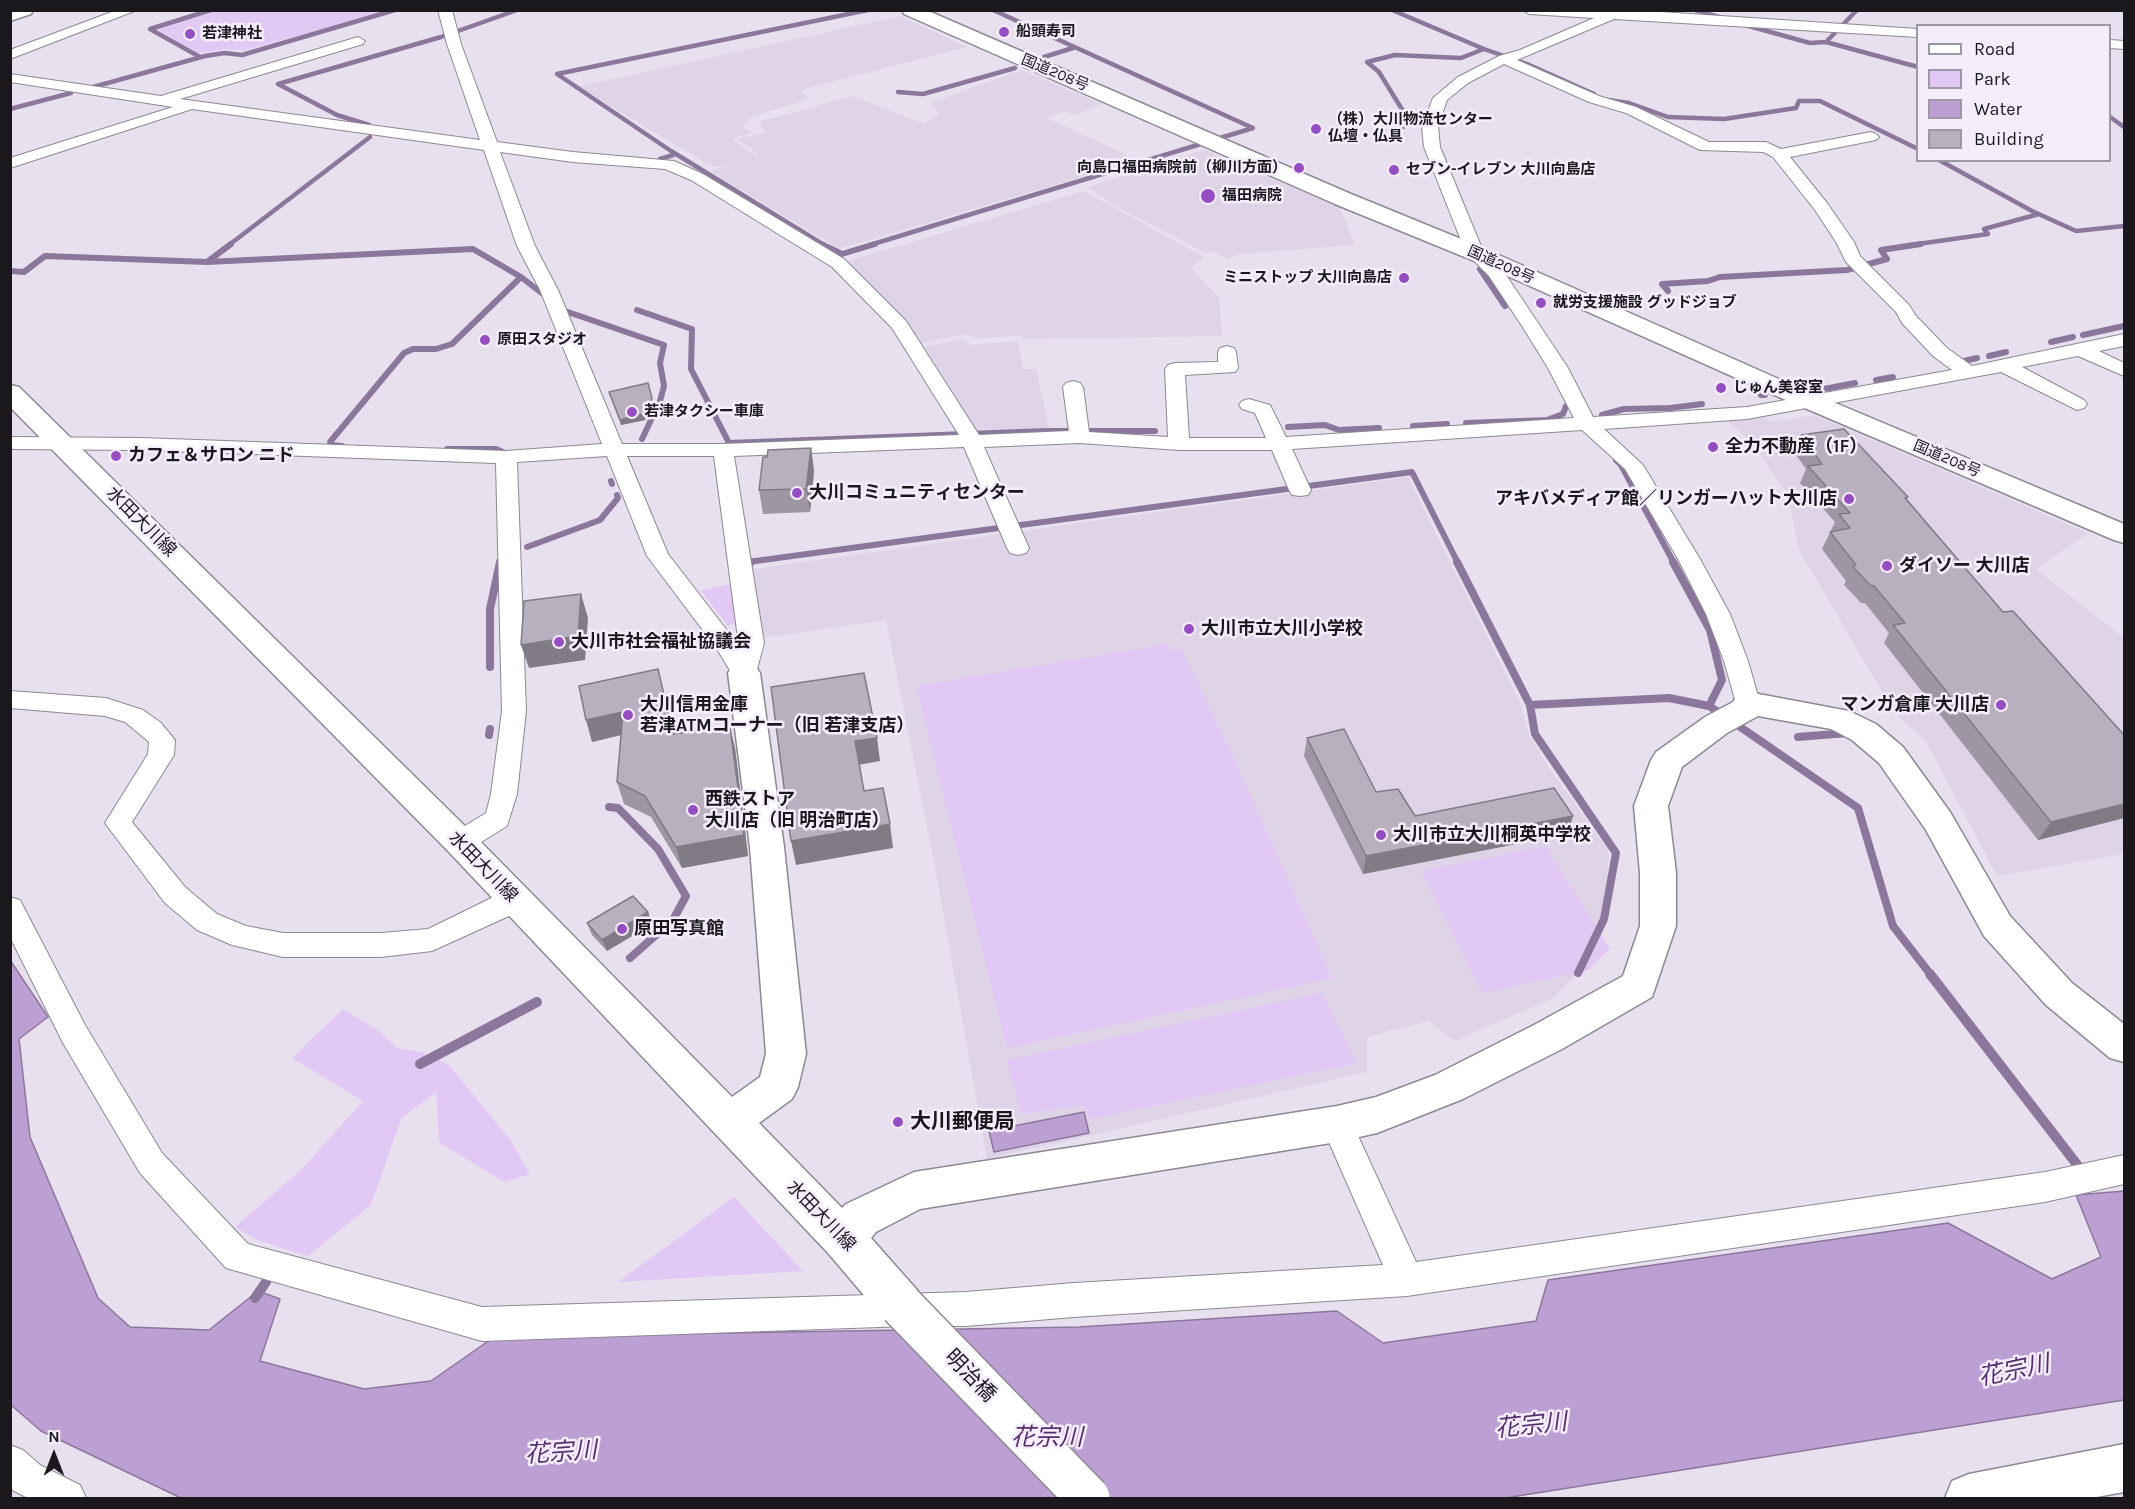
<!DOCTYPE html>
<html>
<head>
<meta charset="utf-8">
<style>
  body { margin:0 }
  #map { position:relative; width:2135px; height:1509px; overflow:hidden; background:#e8e0ee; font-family:Karla,sans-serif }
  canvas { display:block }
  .frame { position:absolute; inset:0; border:12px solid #1a181d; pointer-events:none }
  .legend { position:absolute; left:1916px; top:24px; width:195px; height:138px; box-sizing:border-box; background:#f5edfc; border:2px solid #9d98a3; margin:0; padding:8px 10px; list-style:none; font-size:18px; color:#1a181d }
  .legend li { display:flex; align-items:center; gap:12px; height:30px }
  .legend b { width:30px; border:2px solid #9d98a3 }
  .north { position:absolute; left:24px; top:1425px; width:60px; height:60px; -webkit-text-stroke:4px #f5edfc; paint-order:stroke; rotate:0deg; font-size:16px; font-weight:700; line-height:24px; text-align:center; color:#1a181d }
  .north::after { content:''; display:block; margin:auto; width:21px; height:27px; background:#1a181d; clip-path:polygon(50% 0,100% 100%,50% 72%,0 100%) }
</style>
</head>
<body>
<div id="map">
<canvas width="2135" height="1509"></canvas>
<div class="frame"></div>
<ul class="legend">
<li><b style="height:8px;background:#fff"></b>Road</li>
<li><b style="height:16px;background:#e2c9f5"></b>Park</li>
<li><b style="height:16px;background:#bda0d3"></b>Water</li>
<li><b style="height:16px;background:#b8b0be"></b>Building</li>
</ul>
<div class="north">N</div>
</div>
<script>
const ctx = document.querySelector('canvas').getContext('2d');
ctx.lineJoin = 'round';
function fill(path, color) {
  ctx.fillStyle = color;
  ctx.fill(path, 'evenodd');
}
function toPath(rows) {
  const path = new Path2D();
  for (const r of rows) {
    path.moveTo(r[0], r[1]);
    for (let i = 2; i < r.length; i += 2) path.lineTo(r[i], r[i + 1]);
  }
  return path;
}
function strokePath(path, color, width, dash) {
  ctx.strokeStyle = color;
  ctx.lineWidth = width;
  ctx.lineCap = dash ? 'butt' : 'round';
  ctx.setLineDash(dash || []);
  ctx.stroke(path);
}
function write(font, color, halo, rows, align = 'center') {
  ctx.font = font + ' Karla,"Noto Sans JP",sans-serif';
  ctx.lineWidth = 5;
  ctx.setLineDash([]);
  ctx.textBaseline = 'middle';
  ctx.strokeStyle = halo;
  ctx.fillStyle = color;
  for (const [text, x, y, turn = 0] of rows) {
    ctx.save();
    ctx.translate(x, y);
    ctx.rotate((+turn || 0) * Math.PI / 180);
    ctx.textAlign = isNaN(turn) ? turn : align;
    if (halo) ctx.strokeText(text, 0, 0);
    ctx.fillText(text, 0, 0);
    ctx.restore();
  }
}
fill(toPath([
  [900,16,967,47,800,90,809,99,753,116,742,127,751,132,732,139,756,156,759,155,737,139,765,133,759,122,852,96,924,124,940,114,930,103,1022,70,1101,104,1074,115,1065,111,1047,118,1138,160,839,249,710,171,745,159,718,167,706,163,564,78,582,86],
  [1204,150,1340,207,1355,245,1238,254,1228,259,1216,252,1205,253,1114,205,1087,187],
  [1084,191,1204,257,1191,268,1219,298,1222,336,1026,339,1017,335,979,339,964,334,918,344,848,261],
  [962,339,971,345,1018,341,1023,369,1036,369,1049,429,976,430,925,347],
  [1814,415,2088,533,2036,569,2124,638,2124,854,1997,876,1927,743,1894,712,1799,550,1788,495,1752,442,1727,421,1763,417,1773,422],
  [1408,477,1520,703,1529,735,1550,769,1605,846,1609,854,1604,919,1578,973,1553,998,1455,1041,1428,1021,1367,1037,1367,1072,987,1159,937,878,886,620,762,638,755,614,753,569]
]), '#dfd3e8');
fill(toPath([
  [218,11,218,10,388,11,245,50,226,49,198,53,155,28],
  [733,583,738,622,728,626,701,591],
  [1168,644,1171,651,1181,649,1229,747,1332,978,1007,1048,916,686],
  [1545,846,1610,949,1588,970,1482,993,1421,871],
  [1322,993,1357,1063,1090,1119,1082,1105,1021,1114,1007,1060],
  [343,1009,379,1031,397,1048,422,1052,449,1065,511,1141,530,1174,504,1182,439,1142,436,1092,401,1119,371,1205,308,1256,257,1240,235,1227,301,1170,363,1101,292,1058],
  [734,1197,803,1271,618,1282]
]), '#e2c9f5');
const water = toPath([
  [10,960,48,1017,19,1039,30,1137,98,1298,130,1327,209,1330,258,1291,280,1299,260,1361,364,1389,431,1381,494,1337,1079,1327,1337,1311,1383,1343,1536,1321,1548,1280,1948,1223,2052,1279,2101,1257,2076,1195,2124,1191,2124,1400,1505,1498,181,1498,41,1431,11,1405,10,960],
  [1084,1112,1089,1133,994,1152,989,1131,1084,1112]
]);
fill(water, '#bda0d3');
strokePath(water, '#8c779c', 1.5);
strokePath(toPath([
  [1392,10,1484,49,1461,58,1395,55,1367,62,1379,72,1403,111,1403,127],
  [1695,10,1722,18],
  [1745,25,1810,43,1826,42,1857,10],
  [1826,42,1918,67],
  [1484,49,1527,64,1594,94],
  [200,57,150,29,211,10],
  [1044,57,1073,48],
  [278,84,441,37,517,10],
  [278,84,337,115,369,125],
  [86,89,205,56,225,53,242,55,395,10],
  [898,92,923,94,1015,68],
  [1608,100,1629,103,1668,117,1724,119,1796,108,1799,101,1820,101,1918,149],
  [10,109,71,93],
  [2110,117,2124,127],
  [660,159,673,155],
  [1939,160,2032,211,2076,231,2124,226],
  [229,245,370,137],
  [824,245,671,151,557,74,868,10],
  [870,245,1253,128,993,10],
  [1911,245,1988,234,1984,229,2039,214]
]), '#8c779c', 4.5);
strokePath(toPath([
  [821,244,842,254,875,244],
  [207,262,231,244],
  [1480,269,1505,306],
  [10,271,24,272,45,256,207,262,473,249,521,277,543,294],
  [1668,291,1662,284,1708,281,1720,277,1847,270,1887,259,1881,250,1921,244],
  [637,310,692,329,691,369,729,443,1046,431,1155,431],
  [565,311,664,345,660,363,664,386,660,401,642,439],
  [2083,335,2124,326],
  [2051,342,2073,337],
  [1989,356,2006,352],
  [1955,363,1977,358],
  [1876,380,1893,377],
  [1824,389,1855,383],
  [1761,395,1765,395],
  [1602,415,1624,409,1670,408,1702,404],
  [1466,423,1547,420,1563,414,1566,406],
  [1413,426,1447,424],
  [1288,427,1325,425,1339,430,1379,428],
  [342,446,332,445,330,442,404,353,413,349,436,349,452,344,521,277],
  [447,449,496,449,505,453],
  [1616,460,1621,465,1674,563],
  [611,481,612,484],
  [527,547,600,520,618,498,617,495],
  [748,562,1412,472,1458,563],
  [500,563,501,559]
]), '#8c779c', 6);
strokePath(toPath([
  [748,562,751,562],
  [1457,562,1530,705,1535,734,1616,853,1604,919,1578,973],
  [1673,562,1710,630,1722,680,1709,706],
  [490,667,490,609,500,562],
  [1530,705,1669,698,1709,706,1723,715],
  [1733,722,1858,808,1893,926,1931,975],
  [489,735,490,729],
  [1798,737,1847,733],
  [609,807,618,808,658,849,686,896,673,920,630,958]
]), '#8c779c', 8);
strokePath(toPath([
  [1930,974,2082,1171],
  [420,1064,537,1002],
  [255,1298,266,1282]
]), '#8c779c', 10);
const street = toPath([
  [117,10,137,10,10,59,10,50,117,10],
  [438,10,452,10,461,44,497,142,573,152,674,161,703,174,844,259,906,321,979,435,1069,431,1063,387,1066,383,1073,381,1080,383,1083,387,1089,432,1168,437,1165,369,1168,365,1175,363,1218,362,1218,352,1220,348,1227,346,1234,348,1236,352,1238,368,1235,372,1185,375,1189,438,1266,438,1255,413,1242,409,1239,405,1242,401,1249,399,1270,405,1286,437,1574,418,1548,368,1522,326,1489,276,1466,253,1424,147,1422,126,1433,98,1458,77,1499,56,1520,50,1594,18,1529,14,1523,10,1630,10,1918,29,1918,37,1614,19,1517,60,1599,96,1636,107,1709,142,1766,142,1781,149,1871,132,1876,134,1879,137,1876,140,1790,157,1827,203,1854,242,1860,256,1909,305,1916,316,1947,348,1972,366,2124,334,2124,346,2099,351,2124,363,2124,376,2078,356,2022,367,2084,400,2087,404,2084,408,2077,410,2001,372,1747,419,1604,429,1643,465,1700,559,1730,614,1748,661,1760,703,1757,709,1748,712,1739,709,1736,703,1724,661,1706,614,1678,559,1625,469,1582,430,1292,449,1311,490,1308,495,1300,496,1292,495,1289,490,1272,450,1179,450,1080,443,984,447,1029,548,1026,553,1018,555,1010,553,1007,548,964,447,734,456,764,643,756,673,753,679,744,681,735,679,717,649,647,556,607,456,517,462,526,711,517,794,507,826,470,849,460,852,450,849,447,842,450,835,486,813,491,794,502,711,496,463,141,450,10,449,10,437,141,438,506,451,602,444,540,290,517,246,484,150,192,109,10,168,10,158,173,107,10,82,10,74,161,96,358,37,365,41,363,44,180,99,480,140,447,44,438,10],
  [1504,64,1589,102,1626,113,1700,150,1763,152,1773,157,1815,210,1836,242,1846,262,1896,312,1902,323,1933,356,1952,370,1747,407,1593,417,1568,368,1502,269,1483,251,1440,147,1438,126,1447,100,1468,83,1504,64],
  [500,152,573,162,665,169,691,180,832,267,892,328,959,435,723,444,622,444,558,290,535,246,500,152],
  [627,456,714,456,739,646,668,554,627,456],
  [2110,40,2124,41,2124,49,2110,48,2110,40],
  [10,691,106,698,143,710,160,722,175,740,174,755,132,822,185,887,217,914,246,926,283,933,381,933,428,929,514,887,524,890,528,898,524,906,509,916,432,951,381,957,283,957,232,945,197,930,165,903,105,823,148,754,149,742,125,722,105,716,10,708,10,691],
  [10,897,20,900,85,1025,162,1153,248,1244,482,1307,966,1292,1074,1283,1383,1265,1321,1124,1326,1114,1337,1110,1348,1114,1416,1262,2045,1172,2124,1155,2124,1184,2045,1202,1407,1296,1074,1317,966,1326,908,1326,482,1341,226,1268,140,1173,63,1043,10,937,10,897],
  [10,1445,23,1450,40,1465,80,1485,86,1498,28,1498,14,1491,10,1488,10,1445]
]);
const secondary = toPath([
  [10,10,33,10,31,14,10,21,10,10],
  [10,385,19,387,472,833,732,1097,760,1077,766,1054,750,847,728,673,733,665,744,662,755,665,760,673,784,847,806,1054,798,1087,792,1099,759,1123,842,1208,846,1204,914,1172,1337,1106,1376,1097,1435,1075,1534,1025,1623,976,1640,926,1640,873,1634,806,1651,760,1656,752,1705,717,1733,702,1737,695,1748,692,1849,711,1876,724,1903,747,1950,812,2010,916,2072,983,2124,1024,2124,1062,2110,1058,2046,1005,1984,936,1926,830,1879,763,1852,740,1831,729,1758,716,1727,733,1682,767,1668,806,1676,873,1676,926,1652,997,1562,1049,1463,1099,1377,1133,1337,1142,920,1209,876,1232,871,1238,917,1290,923,1305,917,1320,901,1327,885,1320,828,1253,448,851,10,407,10,385],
  [2124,1444,2124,1492,2091,1498,1945,1498,1952,1481,1969,1474,2124,1444]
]);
const highway = toPath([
  [902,10,926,10,1351,194,1483,248,1790,384,2124,524,2124,543,2114,540,1772,394,1467,258,1335,204,904,14,902,10]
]);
strokePath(street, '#8e8794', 2);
strokePath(secondary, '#8e8794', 3);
strokePath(highway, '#8e8794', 3);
fill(street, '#fff');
fill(secondary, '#fff');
fill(highway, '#fff');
const secondaryBridge = toPath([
  [901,1305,1088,1498]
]);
strokePath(secondaryBridge, '#8e8794', 46, []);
strokePath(secondaryBridge, '#fff', 43);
fill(toPath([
  [609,392,653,404,645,420,621,425],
  [1801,435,1908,497,1907,499,2003,612,2124,735,2124,818,2038,840,1884,643,1889,633,1865,603,1861,603,1844,585,1846,581,1822,549,1835,522,1800,483,1806,469,1794,452],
  [811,448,814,471,810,512,763,514,759,490,767,457],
  [663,690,674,734,735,748,748,856,682,868,651,817,624,804,617,782,621,735,592,742],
  [1307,738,1376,792,1415,816,1573,816,1567,834,1363,874,1304,756],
  [648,912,652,924,607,951,592,935,587,923]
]), '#9e97a3');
fill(toPath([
  [652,398,653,404,645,420,621,425,620,420],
  [811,448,814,471,810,512,806,489],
  [581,594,588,618,585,660,529,668,521,645],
  [623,712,629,733,592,742,586,720],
  [730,727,735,748,748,856,682,868,676,847],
  [877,738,880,761,858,765,855,741],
  [2124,804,2124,818,2038,840,2051,822],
  [1573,816,1567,834,1363,874,1366,856],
  [890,824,893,848,796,865,791,841],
  [648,912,652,924,607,951,602,940]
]), '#817b85');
const building = toPath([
  [648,383,652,398,643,414,620,420,609,392,648,383],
  [1844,429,1908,497,1905,498,2003,612,2013,611,2124,735,2124,804,2051,822,1893,625,1905,623,1874,586,1870,585,1853,567,1856,565,1830,532,1850,528,1839,514,1850,513,1808,466,1822,464,1801,435,1844,429],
  [811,448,806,489,759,490,763,457,767,457,768,450,811,448],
  [581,594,578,636,521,645,524,601,581,594],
  [658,669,673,734,730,727,744,835,676,847,645,796,617,782,623,712,586,720,579,686,658,669],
  [864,673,877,738,855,741,864,791,883,788,890,824,791,841,771,687,864,673],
  [1344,729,1376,792,1398,789,1415,816,1554,788,1573,816,1366,856,1307,738,1344,729],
  [633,896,648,912,602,940,587,923,633,896]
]);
fill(building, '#b8b0be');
strokePath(building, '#817b85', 1.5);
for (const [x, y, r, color] of [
  [1004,32,6,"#954ec1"],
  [190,34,6,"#954ec1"],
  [1316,129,6,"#954ec1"],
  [1299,168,6,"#954ec1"],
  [1394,170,6,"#954ec1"],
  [1208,196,8,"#954ec1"],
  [1404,278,6,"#954ec1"],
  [1541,303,6,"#954ec1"],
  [485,340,6,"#954ec1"],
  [1721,388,6,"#954ec1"],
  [632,412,6,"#954ec1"],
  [1713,447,6,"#954ec1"],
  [116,456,6,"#954ec1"],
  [797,493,6,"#954ec1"],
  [1849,499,6,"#954ec1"],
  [1887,566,6,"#954ec1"],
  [1189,629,6,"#954ec1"],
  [559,642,6,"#954ec1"],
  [2001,705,6,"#954ec1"],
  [628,715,6,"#954ec1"],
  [693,810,6,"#954ec1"],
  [1381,835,6,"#954ec1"],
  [622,929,6,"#954ec1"],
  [898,1122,6,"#954ec1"]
]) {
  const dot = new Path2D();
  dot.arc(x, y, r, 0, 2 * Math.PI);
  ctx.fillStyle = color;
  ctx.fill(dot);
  strokePath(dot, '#f5edfc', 2);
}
write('bold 15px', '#1a181d', '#f5edfc', [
  ["船頭寿司",1016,32],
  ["若津神社",202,34],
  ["（株）大川物流センター",1328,120],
  ["仏壇・仏具",1328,137],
  ["向島口福田病院前（柳川方面）",1287,168,"right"],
  ["セブン-イレブン 大川向島店",1406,170],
  ["福田病院",1222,196],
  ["ミニストップ 大川向島店",1392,278,"right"],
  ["就労支援施設 グッドジョブ",1553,303],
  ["原田スタジオ",497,340],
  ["じゅん美容室",1733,388],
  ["若津タクシー車庫",644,412]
], 'left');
write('15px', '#1a181d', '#f5edfc', [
  ["国道208号",1055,73,23],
  ["国道208号",1501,265,24],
  ["国道208号",1947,459,23]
]);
write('bold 18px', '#1a181d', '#f5edfc', [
  ["全力不動産（1F）",1725,447],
  ["カフェ＆サロン ニド",128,456],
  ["大川コミュニティセンター",809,493],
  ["アキバメディア館／リンガーハット大川店",1837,499,"right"],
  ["ダイソー 大川店",1899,566],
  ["大川市立大川小学校",1201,629],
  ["大川市社会福祉協議会",571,642],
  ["大川信用金庫",640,705],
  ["若津ATMコーナー（旧 若津支店）",640,726],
  ["マンガ倉庫 大川店",1989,705,"right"],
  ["西鉄ストア",705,800],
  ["大川店（旧 明治町店）",705,821],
  ["大川市立大川桐英中学校",1393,835],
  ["原田写真館",634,929]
], 'left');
write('18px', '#1a181d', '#f5edfc', [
  ["水田大川線",141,522,45],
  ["水田大川線",483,867,46],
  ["水田大川線",821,1216,46]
]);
write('bold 21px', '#1a181d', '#f5edfc', [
  ["大川郵便局",910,1122]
], 'left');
write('21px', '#1a181d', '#f5edfc', [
  ["明治橋",970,1376,46]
]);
write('italic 24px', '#552e6d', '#f5edfc', [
  ["花宗川",2014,1371,-12],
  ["花宗川",1531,1426,-6],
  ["花宗川",1047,1438],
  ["花宗川",561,1453,-4]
]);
</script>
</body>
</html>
